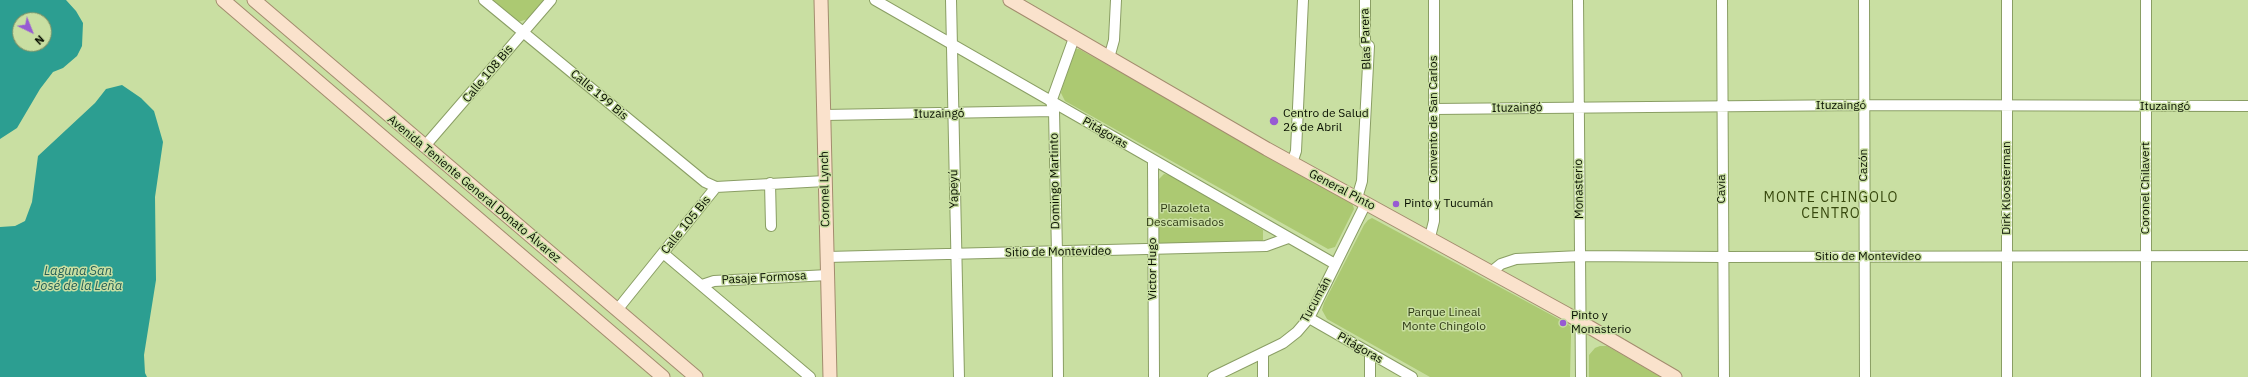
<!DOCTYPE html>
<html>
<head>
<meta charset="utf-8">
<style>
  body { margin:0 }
  #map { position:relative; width:2248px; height:377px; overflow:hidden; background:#c9dfa2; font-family:"IBM Plex Sans",sans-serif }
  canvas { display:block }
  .north { position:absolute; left:12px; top:12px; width:40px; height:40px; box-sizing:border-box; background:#c9dfa2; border:1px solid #7c8c61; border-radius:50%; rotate:137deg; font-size:11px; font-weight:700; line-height:16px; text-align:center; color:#080f00 }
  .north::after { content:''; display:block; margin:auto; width:14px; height:18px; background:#975bd3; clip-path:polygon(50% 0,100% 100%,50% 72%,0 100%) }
</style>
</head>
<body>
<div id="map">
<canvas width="2248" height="377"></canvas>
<div class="north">N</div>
</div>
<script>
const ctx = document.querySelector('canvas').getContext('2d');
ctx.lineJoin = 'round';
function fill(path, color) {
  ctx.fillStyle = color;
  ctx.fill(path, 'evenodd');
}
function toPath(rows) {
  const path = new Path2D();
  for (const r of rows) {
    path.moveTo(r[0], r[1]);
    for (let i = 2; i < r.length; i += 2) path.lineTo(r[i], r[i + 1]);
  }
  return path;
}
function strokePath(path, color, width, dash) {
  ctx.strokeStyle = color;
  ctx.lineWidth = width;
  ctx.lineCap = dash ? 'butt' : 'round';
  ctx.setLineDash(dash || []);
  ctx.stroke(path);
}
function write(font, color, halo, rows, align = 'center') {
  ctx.font = font + ' "IBM Plex Sans",sans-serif';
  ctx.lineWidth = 3;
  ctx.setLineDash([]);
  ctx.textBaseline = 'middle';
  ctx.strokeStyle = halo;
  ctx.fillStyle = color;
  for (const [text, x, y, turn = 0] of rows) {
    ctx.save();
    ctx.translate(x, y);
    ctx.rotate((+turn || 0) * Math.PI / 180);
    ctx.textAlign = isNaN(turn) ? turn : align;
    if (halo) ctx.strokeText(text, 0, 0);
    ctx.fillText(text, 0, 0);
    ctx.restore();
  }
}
fill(toPath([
  [492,0,544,0,528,19,518,22],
  [1076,49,1079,49,1352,202,1354,209,1335,247,1328,249,1065,101,1061,93,1062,88],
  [1164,174,1170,175,1263,230,1263,240,1260,243,1157,245,1156,182],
  [1372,218,1568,324,1571,327,1571,336,1570,377,1430,377,1327,319,1322,310,1324,303,1364,225,1368,220],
  [1600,346,1607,346,1661,377,1589,377,1589,355,1595,348]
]), '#acc972');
fill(toPath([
  [0,0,66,0,76,11,83,23,82,46,77,56,63,68,53,72,40,89,17,128,0,139],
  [20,20,44,20,44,44,20,44],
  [122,85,141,98,154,111,163,142,155,197,156,280,144,355,145,373,147,377,0,377,0,227,15,226,25,221,32,202,38,156,95,103,106,89]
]), '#2c9e91');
const minor = toPath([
  [484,0,705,182,716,187],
  [875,0,1335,264],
  [951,0,959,377],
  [1578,0,1581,377],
  [1722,0,1724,377],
  [1864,0,1865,377],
  [2146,0,2146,377],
  [1109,58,1114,40,1116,0],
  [1434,109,1864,105,2248,106],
  [824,115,1054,111],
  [424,147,551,0],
  [1153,161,1154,377],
  [1292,163,1296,151,1303,0],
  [770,183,771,226],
  [1357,198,1362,181,1369,46,1365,43,1365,0],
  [1430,237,1434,221,1434,0],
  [663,253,810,377],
  [827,257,1266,246,1288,238],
  [1491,272,1501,264,1516,259,1580,256,1722,257,2248,256],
  [702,285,714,281,828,275],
  [617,310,716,187,825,181],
  [1309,318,1412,377],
  [1058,377,1057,253,1054,111,1051,102,1074,38],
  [1213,377,1283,343,1297,332,1309,318,1366,203],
  [1263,377,1263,354],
  [1370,377,1370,354],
  [2007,377,2007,0]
]);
const major = toPath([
  [223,0,663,377],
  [254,0,696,377],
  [821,0,830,377],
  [1010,0,1267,149,1567,314,1675,377]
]);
strokePath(minor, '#8a9e64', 12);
strokePath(major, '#a38c6e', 15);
strokePath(minor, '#fff', 10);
strokePath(major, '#fae2cc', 13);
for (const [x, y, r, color] of [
  [1274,121,5,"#975bd3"],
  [1396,204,4,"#975bd3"],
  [1563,323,4,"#975bd3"]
]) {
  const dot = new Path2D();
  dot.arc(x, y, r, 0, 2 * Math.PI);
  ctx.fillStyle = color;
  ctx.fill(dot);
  strokePath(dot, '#c9dfa2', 1.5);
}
write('12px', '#080f00', '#c9dfa2', [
  ["Blas Parera",1366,39,-92],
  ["Calle 108 Bis",488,74,-50],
  ["Calle 199 Bis",599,95,40],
  ["Ituzaingó",1841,106],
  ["Ituzaingó",2165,107],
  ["Ituzaingó",1517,108,-1],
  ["Ituzaingó",939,114,-1],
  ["Convento de San Carlos",1434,119,-90],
  ["Pitágoras",1105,133,30],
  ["Cazón",1864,165,-90],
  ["Domingo Martinto",1055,181,-91],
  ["Dirk Kloosterman",2007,188,-90],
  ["Coronel Chilavert",2146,188,-90],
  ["Avenida Teniente General Donato Álvarez",474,189,40],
  ["Coronel Lynch",825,189,-91],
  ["Yapeyú",954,189,-91],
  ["Monasterio",1579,189,-91],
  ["Cavia",1722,189,-90],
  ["General Pinto",1342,190,28],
  ["Calle 105 Bis",686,225,-51],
  ["Sitio de Montevideo",1058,252,-1],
  ["Sitio de Montevideo",1868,257],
  ["Victor Hugo",1153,269,-90],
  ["Pasaje Formosa",764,278,-3],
  ["Tucumán",1316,300,-61],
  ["Pitágoras",1360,348,30]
]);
write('12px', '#080f00', '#c9dfa2', [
  ["Centro de Salud",1283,114],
  ["26 de Abril",1283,128],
  ["Pinto y Tucumán",1404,204],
  ["Pinto y",1571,316],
  ["Monasterio",1571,330]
], 'left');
write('12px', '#2f3b15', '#c9dfa2', [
  ["Plazoleta",1185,209],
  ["Descamisados",1185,223],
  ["Parque Lineal",1444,313],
  ["Monte Chingolo",1444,327]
]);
write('italic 13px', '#256059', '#c9dfa2', [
  ["Laguna San",78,271],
  ["José de la Leña",78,286]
]);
ctx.letterSpacing = '1px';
write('14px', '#37480d', '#c9dfa2', [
  ["MONTE CHINGOLO",1831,198],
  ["CENTRO",1831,214]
]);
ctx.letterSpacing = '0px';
</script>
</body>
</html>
